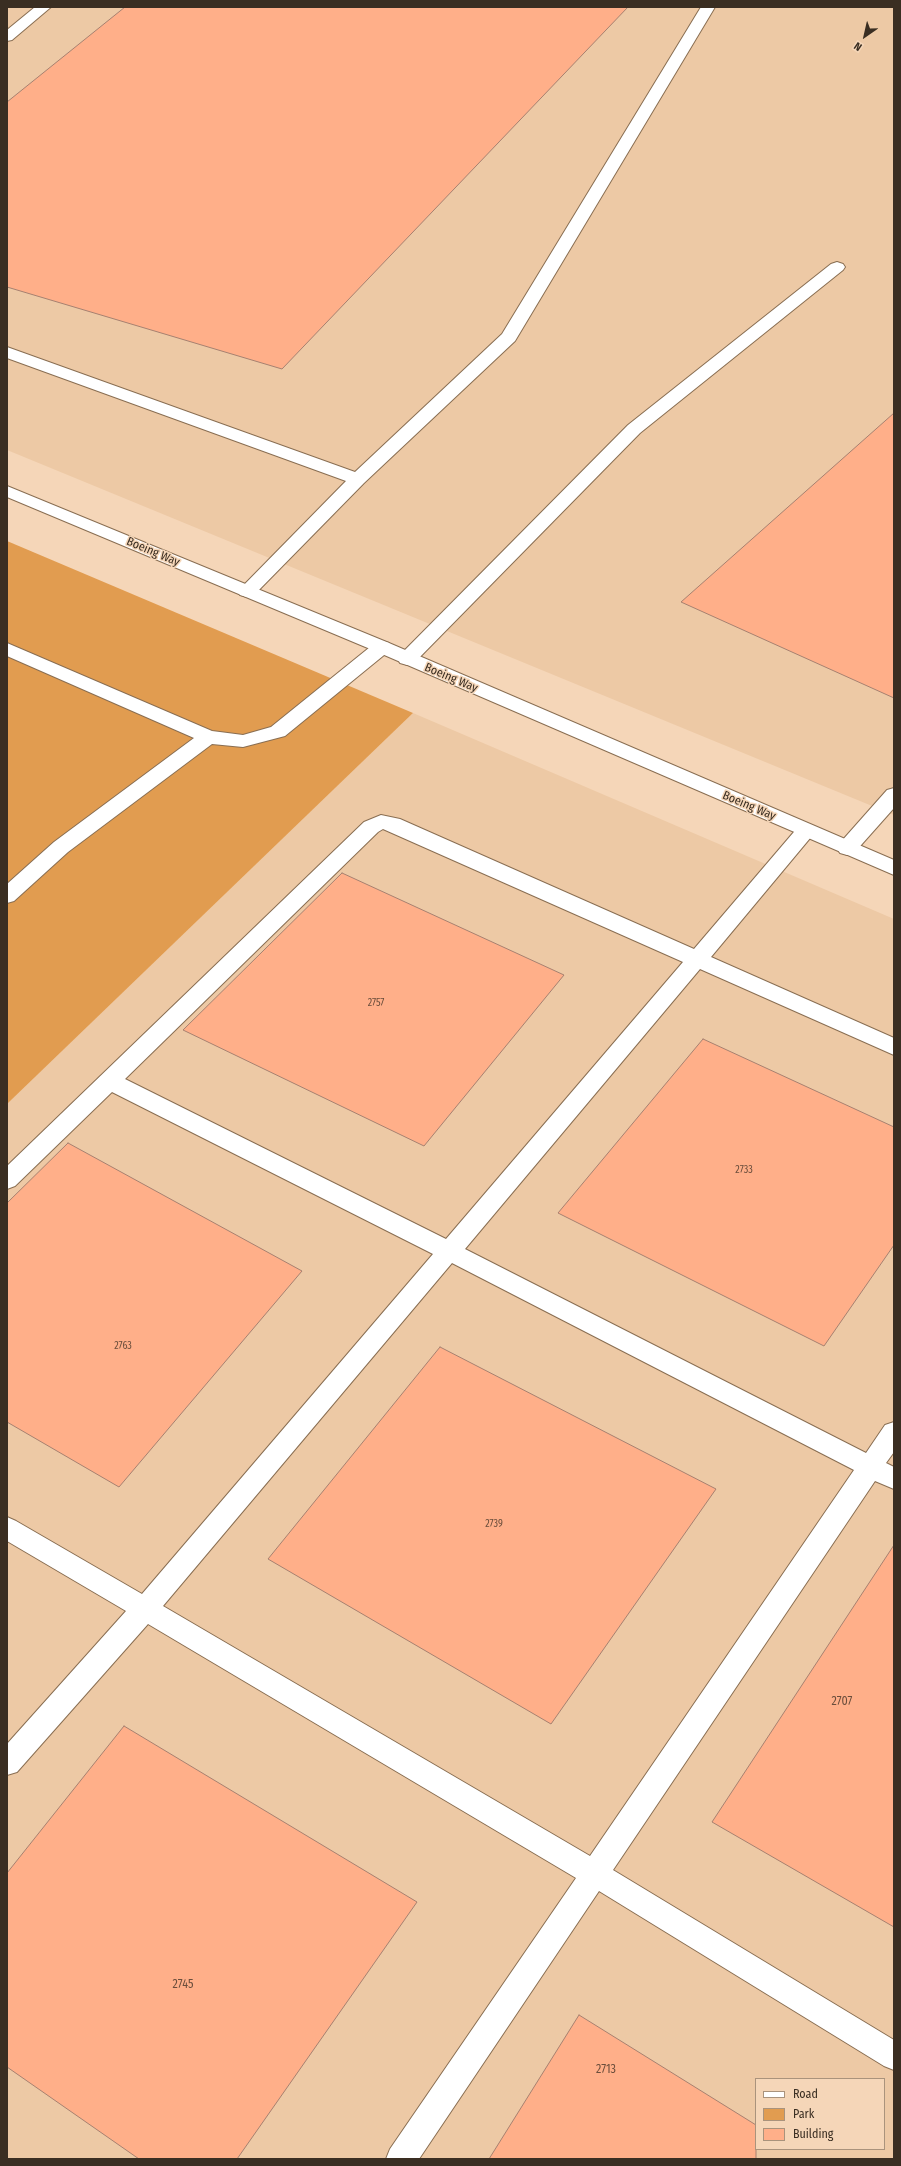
<!DOCTYPE html>
<html>
<head>
<meta charset="utf-8">
<style>
  body { margin:0 }
  #map { position:relative; width:901px; height:2166px; overflow:hidden; background:#f5d6b8; font-family:"Fira Sans Condensed",sans-serif }
  canvas { display:block }
  .frame { position:absolute; inset:0; border:8px solid #3a2e22; pointer-events:none }
  .legend { position:absolute; left:755px; top:2078px; width:130px; height:72px; box-sizing:border-box; background:#f5d6b8; border:1px solid #aa937c; margin:0; padding:5px 7px; list-style:none; font-size:12px; color:#3a2e22 }
  .legend li { display:flex; align-items:center; gap:8px; height:20px }
  .legend b { width:20px; border:1px solid #aa937c }
  .north { position:absolute; left:845px; top:16px; width:40px; height:40px; -webkit-text-stroke:3px #f5d6b8; paint-order:stroke; rotate:214deg; font-size:11px; font-weight:700; line-height:16px; text-align:center; color:#3a2e22 }
  .north::after { content:''; display:block; margin:auto; width:14px; height:18px; background:#3a2e22; clip-path:polygon(50% 0,100% 100%,50% 72%,0 100%) }
</style>
</head>
<body>
<div id="map">
<canvas width="901" height="2166"></canvas>
<div class="frame"></div>
<ul class="legend">
<li><b style="height:5px;background:#fff"></b>Road</li>
<li><b style="height:11px;background:#e19c50"></b>Park</li>
<li><b style="height:11px;background:#ffaf89"></b>Building</li>
</ul>
<div class="north">N</div>
</div>
<script>
const ctx = document.querySelector('canvas').getContext('2d');
ctx.lineJoin = 'round';
function fill(path, color) {
  ctx.fillStyle = color;
  ctx.fill(path, 'evenodd');
}
function toPath(rows) {
  const path = new Path2D();
  for (const r of rows) {
    path.moveTo(r[0], r[1]);
    for (let i = 2; i < r.length; i += 2) path.lineTo(r[i], r[i + 1]);
  }
  return path;
}
function strokePath(path, color, width, dash) {
  ctx.strokeStyle = color;
  ctx.lineWidth = width;
  ctx.lineCap = dash ? 'butt' : 'round';
  ctx.setLineDash(dash || []);
  ctx.stroke(path);
}
function write(font, color, halo, rows, align = 'center') {
  ctx.font = font + ' "Fira Sans Condensed",sans-serif';
  ctx.lineWidth = 3;
  ctx.setLineDash([]);
  ctx.textBaseline = 'middle';
  ctx.strokeStyle = halo;
  ctx.fillStyle = color;
  for (const [text, x, y, turn = 0] of rows) {
    ctx.save();
    ctx.translate(x, y);
    ctx.rotate((+turn || 0) * Math.PI / 180);
    ctx.textAlign = isNaN(turn) ? turn : align;
    if (halo) ctx.strokeText(text, 0, 0);
    ctx.fillText(text, 0, 0);
    ctx.restore();
  }
}
fill(toPath([
  [7,7,894,7,894,815,7,450],
  [413,713,894,919,894,2159,7,2159,7,1104],
  [756,2079,884,2079,884,2149,756,2149]
]), '#edc9a5');
fill(toPath([
  [7,541,413,713,7,1104]
]), '#e19c50');
const building = toPath([
  [125,7,628,7,282,369,7,287,7,102,125,7],
  [894,413,894,698,681,602,894,413],
  [342,873,564,975,424,1146,183,1030,342,873],
  [703,1039,894,1127,894,1245,824,1346,558,1213,703,1039],
  [68,1143,302,1271,119,1487,7,1422,7,1203,68,1143],
  [440,1347,716,1489,551,1724,268,1559,440,1347],
  [894,1545,894,1927,712,1822,894,1545],
  [124,1726,417,1902,237,2159,139,2159,7,2067,7,1873,124,1726],
  [579,2015,756,2125,756,2159,489,2159,579,2015]
]);
fill(building, '#ffaf89');
strokePath(building, '#a78170', 1);
const service = toPath([
  [35,7,51,7,12,40,7,41,7,30,35,7],
  [701,7,715,7,515,341,364,483,254,595,247,597,240,595,238,591,346,481,7,358,7,347,355,472,502,334,701,7],
  [837,262,843,264,845,267,843,270,640,433,414,663,407,665,400,663,398,659,400,655,628,425,831,264,837,262],
  [382,641,389,643,391,647,389,651,285,736,243,747,212,744,68,852,14,901,7,903,7,884,54,842,194,738,7,656,7,643,212,731,243,735,271,727,375,643,382,641],
  [894,788,894,808,854,853,847,855,840,853,837,848,840,843,887,790,894,788],
  [381,815,400,819,694,949,799,826,806,824,813,826,816,831,711,957,894,1038,894,1055,700,969,465,1249,866,1453,885,1425,894,1422,894,1452,886,1463,894,1467,894,1489,875,1481,613,1870,894,2040,894,2070,884,2066,599,1891,419,2159,386,2159,390,2149,576,1878,148,1624,17,1772,7,1775,7,1744,126,1611,7,1541,7,1517,16,1521,142,1594,433,1254,112,1092,15,1186,7,1189,7,1166,364,822,381,815],
  [383,829,683,962,446,1239,125,1079,378,832,383,829],
  [452,1263,854,1470,590,1856,163,1606,452,1263]
]);
const tertiary = toPath([
  [7,486,389,643,894,860,894,875,375,651,7,497,7,486]
]);
strokePath(service, '#896e52', 2);
strokePath(tertiary, '#896e52', 2);
fill(service, '#fff');
fill(tertiary, '#fff');
write('10px', '#6b4e3c', null, [
  ["2757",376,1003],
  ["2733",744,1170],
  ["2763",123,1346],
  ["2739",494,1524]
]);
write('12px', '#3a2e22', '#f5d6b8', [
  ["Boeing Way",153,552,23],
  ["Boeing Way",451,678,23],
  ["Boeing Way",749,806,23]
]);
write('12px', '#6b4e3c', null, [
  ["2707",842,1702],
  ["2745",183,1985],
  ["2713",606,2070]
]);
</script>
</body>
</html>
